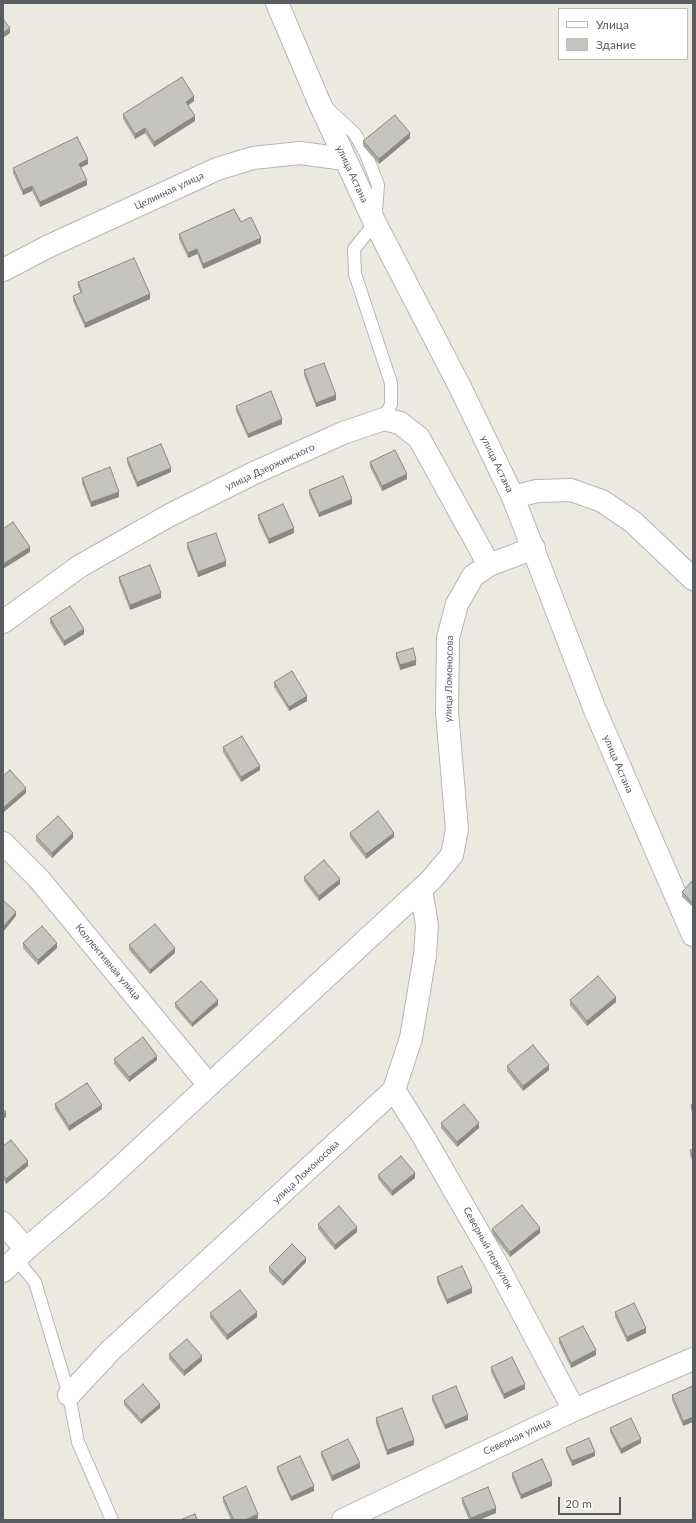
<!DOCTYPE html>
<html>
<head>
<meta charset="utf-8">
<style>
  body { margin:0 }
  #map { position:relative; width:696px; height:1523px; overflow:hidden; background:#ece9e0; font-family:Lato,sans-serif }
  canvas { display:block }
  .frame { position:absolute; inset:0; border:4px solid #595d61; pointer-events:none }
  .legend { position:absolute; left:558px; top:8px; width:130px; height:52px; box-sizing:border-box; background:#fff; border:1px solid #bdbec0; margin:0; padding:5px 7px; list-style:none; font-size:12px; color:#595d61 }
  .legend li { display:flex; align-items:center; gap:8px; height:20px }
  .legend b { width:20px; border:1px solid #bdbec0 }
  .scale { position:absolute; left:558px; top:1497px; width:63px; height:18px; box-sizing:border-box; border:2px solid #595d61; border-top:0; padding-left:5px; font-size:12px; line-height:14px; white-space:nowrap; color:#595d61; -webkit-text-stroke:3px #fff; paint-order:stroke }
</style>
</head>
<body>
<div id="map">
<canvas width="696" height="1523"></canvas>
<div class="frame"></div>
<ul class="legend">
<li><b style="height:5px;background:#fff"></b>Улица</li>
<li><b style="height:11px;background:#c6c4be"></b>Здание</li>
</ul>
<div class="scale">20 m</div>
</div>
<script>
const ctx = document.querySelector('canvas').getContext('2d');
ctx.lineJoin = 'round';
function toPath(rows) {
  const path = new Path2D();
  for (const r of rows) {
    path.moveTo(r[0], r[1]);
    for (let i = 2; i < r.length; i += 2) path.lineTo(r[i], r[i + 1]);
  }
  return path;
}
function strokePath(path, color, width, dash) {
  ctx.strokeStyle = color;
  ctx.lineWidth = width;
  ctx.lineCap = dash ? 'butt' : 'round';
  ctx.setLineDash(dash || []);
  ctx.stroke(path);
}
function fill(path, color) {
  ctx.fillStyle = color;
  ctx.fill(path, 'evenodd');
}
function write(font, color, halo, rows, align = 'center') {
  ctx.font = font + ' Lato,sans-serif';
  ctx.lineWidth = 3;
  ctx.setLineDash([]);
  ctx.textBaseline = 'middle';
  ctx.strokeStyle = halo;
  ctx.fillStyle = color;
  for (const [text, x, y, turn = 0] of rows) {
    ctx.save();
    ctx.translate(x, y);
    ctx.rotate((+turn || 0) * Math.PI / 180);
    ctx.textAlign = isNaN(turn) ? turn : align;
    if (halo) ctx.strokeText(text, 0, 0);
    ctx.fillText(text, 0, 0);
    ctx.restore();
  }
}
const service = toPath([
  [326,107,355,134,366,154,378,185,375,223,354,249,355,274,391,383,391,404,384,419],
  [16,1259,35,1282,69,1395,78,1442,112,1520]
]);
const minor = toPath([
  [3,270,47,247,217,169,253,158,300,153,345,159],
  [513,497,537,491,571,490,602,501,633,522,693,579],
  [3,622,80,566,170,515,254,473,343,433,384,419,400,423,419,438,489,565],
  [3,843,39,879,208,1084],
  [394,1090,423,1136,495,1261,574,1410],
  [3,1223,26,1249],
  [3,1271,26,1249,100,1186,431,880,452,855,457,829,447,712,448,638,457,604,473,576,489,565,534,548],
  [69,1395,111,1350,394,1090,411,1038,425,955,427,925,421,890],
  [343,1520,574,1410,693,1359]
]);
const tertiary = toPath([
  [277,3,319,102,375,223,460,387,513,497,595,710,693,935]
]);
strokePath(service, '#b3b7bb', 14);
strokePath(minor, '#b3b7bb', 24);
strokePath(tertiary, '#b3b7bb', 24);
strokePath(service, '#fff', 12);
strokePath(minor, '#fff', 22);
strokePath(tertiary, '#fff', 22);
fill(toPath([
  [194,101,188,105,195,121,154,147,145,133,135,139,123,119,123,114],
  [410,138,379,164,363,146,363,141],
  [88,164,81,168,87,185,40,207,32,191,23,195,13,173,13,168],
  [241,222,261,243,203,269,197,254,188,258,179,239,179,234],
  [78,282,150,299,85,328,73,301,73,296,81,293,78,287],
  [304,370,336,400,316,407,304,375],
  [236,406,282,424,248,438,236,411],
  [127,458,171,472,137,487,127,463],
  [370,462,407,479,382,491,370,467],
  [82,478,119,497,91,507,82,483],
  [309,490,352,504,319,517,309,495],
  [258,515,294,533,269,544,258,520],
  [187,543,226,566,198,577,187,548],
  [119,577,161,598,130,610,119,582],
  [50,618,84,634,64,646,50,623],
  [396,653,416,665,400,670,396,658],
  [274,682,307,701,289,711,274,687],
  [223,747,260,770,241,782,223,752],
  [350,833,394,837,366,859,350,838],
  [36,836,73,838,52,858,36,841],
  [304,877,340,884,319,901,304,881],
  [693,880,693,907,682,897,682,892],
  [23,943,57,948,38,965,23,948],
  [129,945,175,953,150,974,129,950],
  [570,1000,616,1002,587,1026,570,1005],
  [175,1003,218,1005,192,1027,175,1007],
  [114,1059,157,1060,129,1082,114,1064],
  [507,1066,549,1070,523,1091,507,1071],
  [55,1104,102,1109,69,1131,55,1109],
  [693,1104,693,1116,691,1110,691,1105],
  [441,1123,479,1128,457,1147,441,1128],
  [3,1146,28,1166,6,1184,3,1179],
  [693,1149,693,1162,690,1155,690,1150],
  [378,1175,415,1178,392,1196,378,1179],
  [318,1224,357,1232,335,1250,318,1229],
  [492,1229,540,1233,510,1257,492,1234],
  [306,1262,283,1286,269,1272,269,1267],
  [437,1277,472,1293,447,1304,437,1282],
  [615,1312,646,1333,627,1342,615,1317],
  [210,1313,257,1317,227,1340,210,1318],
  [559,1338,596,1355,571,1368,559,1343],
  [169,1354,202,1361,184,1376,169,1359],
  [491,1367,525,1389,504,1399,491,1372],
  [693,1386,683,1426,672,1400,672,1395],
  [432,1396,468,1420,445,1429,432,1401],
  [124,1401,160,1408,141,1424,124,1405],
  [376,1418,414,1445,387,1455,376,1423],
  [610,1428,641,1443,621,1454,610,1432],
  [566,1448,595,1456,572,1466,566,1452],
  [321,1452,360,1468,332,1481,321,1456],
  [277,1467,314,1491,291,1501,277,1471],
  [512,1473,552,1486,521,1499,512,1478],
  [223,1497,258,1518,255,1520,231,1520,223,1502],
  [462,1498,496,1513,479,1520,469,1520,462,1503]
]), '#aaa9a3');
fill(toPath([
  [10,28,10,33,3,38,3,33],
  [194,96,194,101,186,107,186,102],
  [195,116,195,121,154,147,154,142],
  [145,128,145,133,135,139,135,134],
  [410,133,410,138,379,164,379,159],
  [88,159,88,164,79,168,79,164],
  [87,180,87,185,40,207,40,202],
  [32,186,32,191,23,195,23,190],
  [261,238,261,243,203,269,203,264],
  [197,249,197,254,188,258,188,253],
  [150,294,150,299,85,328,85,323],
  [336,395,336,400,316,407,316,403],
  [282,419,282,424,248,438,248,434],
  [171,468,171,472,137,487,137,482],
  [407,474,407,479,382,491,382,486],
  [119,492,119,497,91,507,91,502],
  [352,499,352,504,319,517,319,513],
  [294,528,294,533,269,544,269,539],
  [30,547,30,552,3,569,3,564],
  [226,561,226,566,198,577,198,572],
  [161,593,161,598,130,610,130,605],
  [84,629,84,634,64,646,64,641],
  [416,660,416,665,400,670,400,665],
  [307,696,307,701,289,711,289,707],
  [260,766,260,770,241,782,241,777],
  [26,788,26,793,4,812,4,807],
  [73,833,73,838,52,858,52,853],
  [394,833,394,837,366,859,366,854],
  [340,879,340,884,319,901,319,896],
  [16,912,16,916,3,932,3,927],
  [57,943,57,948,38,965,38,960],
  [175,948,175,953,150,974,150,970],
  [616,997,616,1002,587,1026,587,1021],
  [218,1000,218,1005,192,1027,192,1023],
  [157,1056,157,1060,129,1082,129,1077],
  [549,1065,549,1070,523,1091,523,1086],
  [102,1105,102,1109,69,1131,69,1126],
  [6,1112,6,1117,3,1119,3,1115],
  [479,1123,479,1128,457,1147,457,1142],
  [28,1161,28,1166,6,1184,6,1179],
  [415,1173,415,1178,392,1196,392,1191],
  [357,1227,357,1232,335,1250,335,1245],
  [540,1228,540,1233,510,1257,510,1252],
  [306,1258,306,1262,283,1286,283,1281],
  [472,1288,472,1293,447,1304,447,1300],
  [257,1312,257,1317,227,1340,227,1335],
  [646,1328,646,1333,627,1342,627,1337],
  [596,1350,596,1355,571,1368,571,1363],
  [202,1356,202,1361,184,1376,184,1371],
  [525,1384,525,1389,504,1399,504,1394],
  [160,1404,160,1408,141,1424,141,1420],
  [468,1415,468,1420,445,1429,445,1425],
  [693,1417,693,1422,683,1426,683,1421],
  [641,1439,641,1443,621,1454,621,1449],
  [414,1440,414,1445,387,1455,387,1450],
  [595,1452,595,1456,572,1466,572,1461],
  [360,1463,360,1468,332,1481,332,1476],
  [552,1481,552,1486,521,1499,521,1495],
  [314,1486,314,1491,291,1501,291,1497],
  [496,1508,496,1513,479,1520,471,1520,471,1518],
  [258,1514,258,1518,255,1520,245,1520]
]), '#8b8985');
const building = toPath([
  [3,19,10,28,3,33,3,19],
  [182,77,194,96,186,102,195,116,154,142,145,128,135,134,123,114,182,77],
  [395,115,410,133,379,159,363,141,395,115],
  [77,137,88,159,79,164,87,180,40,202,32,186,23,190,13,168,77,137],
  [234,209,241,222,251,217,261,238,203,264,197,249,188,253,179,234,234,209],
  [134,258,150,294,85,323,73,296,82,292,78,282,134,258],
  [324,363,336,395,316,403,304,370,324,363],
  [271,391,282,419,248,434,236,406,271,391],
  [161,444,171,468,137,482,127,458,161,444],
  [395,450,407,474,382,486,370,462,395,450],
  [110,467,119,492,91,502,82,478,110,467],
  [343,476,352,499,319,513,309,490,343,476],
  [283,504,294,528,269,539,258,515,283,504],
  [13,522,30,547,3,564,3,529,13,522],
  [216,533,226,561,198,572,187,543,216,533],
  [150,565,161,593,130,605,119,577,150,565],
  [70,606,84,629,64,641,50,618,70,606],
  [413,648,416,660,400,665,396,653,413,648],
  [292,671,307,696,289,707,274,682,292,671],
  [242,736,260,766,241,777,223,747,242,736],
  [10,770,26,788,4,807,3,805,3,776,10,770],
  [378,811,394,833,366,854,350,833,378,811],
  [58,816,73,833,52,853,36,836,58,816],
  [324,860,340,879,319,896,304,877,324,860],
  [693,880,693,903,682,892,693,880],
  [3,900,16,912,3,927,3,900],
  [155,924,175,948,150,970,129,945,155,924],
  [42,926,57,943,38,960,23,943,42,926],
  [598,976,616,997,587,1021,570,1000,598,976],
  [201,981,218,1000,192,1023,175,1003,201,981],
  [143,1037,157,1056,129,1077,114,1059,143,1037],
  [533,1045,549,1065,523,1086,507,1066,533,1045],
  [87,1083,102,1105,69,1126,55,1104,87,1083],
  [464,1104,479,1123,457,1142,441,1123,464,1104],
  [693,1104,693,1111,691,1105,693,1104],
  [3,1109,6,1112,3,1115,3,1109],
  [11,1140,28,1161,6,1179,3,1175,3,1146,11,1140],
  [693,1149,693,1157,690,1150,693,1149],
  [401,1156,415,1173,392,1191,378,1175,401,1156],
  [522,1205,540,1228,510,1252,492,1229,522,1205],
  [339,1206,357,1227,335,1245,318,1224,339,1206],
  [292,1244,306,1258,283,1281,269,1267,292,1244],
  [462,1266,472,1288,447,1300,437,1277,462,1266],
  [240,1290,257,1312,227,1335,210,1313,240,1290],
  [634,1303,646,1328,627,1337,615,1312,634,1303],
  [583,1326,596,1350,571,1363,559,1338,583,1326],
  [187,1339,202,1356,184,1371,169,1354,187,1339],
  [512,1357,525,1384,504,1394,491,1367,512,1357],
  [143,1384,160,1404,141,1420,124,1401,143,1384],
  [456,1386,468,1415,445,1425,432,1396,456,1386],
  [693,1386,693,1417,683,1421,672,1395,693,1386],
  [402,1408,414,1440,387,1450,376,1418,402,1408],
  [631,1418,641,1439,621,1449,610,1428,631,1418],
  [589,1438,595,1452,572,1461,566,1448,589,1438],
  [348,1439,360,1463,332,1476,321,1452,348,1439],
  [300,1456,314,1486,291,1497,277,1467,300,1456],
  [542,1459,552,1481,521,1495,512,1473,542,1459],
  [246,1486,258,1514,245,1520,234,1520,223,1497,246,1486],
  [488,1487,496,1508,471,1518,462,1498,488,1487],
  [195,1514,197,1520,180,1520,195,1514]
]);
fill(building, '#c6c4be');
strokePath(building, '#8b8985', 1);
write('10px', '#595d61', '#fff', [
  ["улица Астана",352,174,65],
  ["Целинная улица",169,191,-25],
  ["улица Астана",497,464,64],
  ["улица Дзержинского",270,467,-25],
  ["улица Ломоносова",449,679,-89],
  ["улица Астана",618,764,67],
  ["Коллективная улица",108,962,50],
  ["улица Ломоносова",306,1172,-43],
  ["Северный переулок",488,1248,61],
  ["Северная улица",517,1437,-25]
]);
</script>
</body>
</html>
